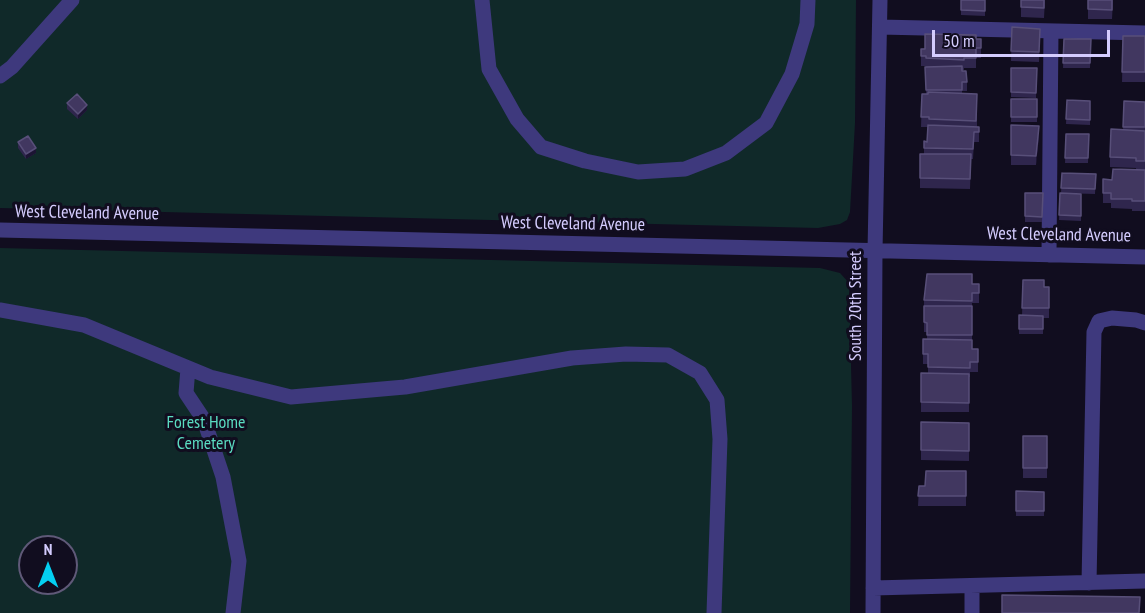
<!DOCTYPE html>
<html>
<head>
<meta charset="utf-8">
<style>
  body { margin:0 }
  #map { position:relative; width:1145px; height:613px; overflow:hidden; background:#110d1f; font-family:"PT Sans Narrow",sans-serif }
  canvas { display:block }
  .north { position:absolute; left:18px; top:535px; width:60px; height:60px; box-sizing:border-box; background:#110d1f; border:2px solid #5f5978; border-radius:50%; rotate:0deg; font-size:16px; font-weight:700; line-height:24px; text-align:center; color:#d4ccfe }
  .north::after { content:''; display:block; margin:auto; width:21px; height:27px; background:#04cff1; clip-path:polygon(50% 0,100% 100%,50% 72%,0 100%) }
  .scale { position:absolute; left:932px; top:30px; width:178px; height:27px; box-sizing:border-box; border:3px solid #d4ccfe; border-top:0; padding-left:8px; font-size:18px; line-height:21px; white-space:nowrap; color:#d4ccfe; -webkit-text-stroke:4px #110d1f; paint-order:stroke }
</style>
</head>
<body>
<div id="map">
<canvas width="1145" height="613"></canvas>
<div class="north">N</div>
<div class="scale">50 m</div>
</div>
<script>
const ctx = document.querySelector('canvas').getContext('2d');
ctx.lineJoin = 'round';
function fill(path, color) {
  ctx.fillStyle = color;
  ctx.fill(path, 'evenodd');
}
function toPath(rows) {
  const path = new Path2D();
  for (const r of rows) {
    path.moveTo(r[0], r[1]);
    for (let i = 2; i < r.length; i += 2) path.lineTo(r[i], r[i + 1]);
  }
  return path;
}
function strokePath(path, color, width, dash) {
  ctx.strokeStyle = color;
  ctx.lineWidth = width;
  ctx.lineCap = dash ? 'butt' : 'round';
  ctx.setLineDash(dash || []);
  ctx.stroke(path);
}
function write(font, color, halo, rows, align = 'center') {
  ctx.font = font + ' "PT Sans Narrow",sans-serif';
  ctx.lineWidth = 6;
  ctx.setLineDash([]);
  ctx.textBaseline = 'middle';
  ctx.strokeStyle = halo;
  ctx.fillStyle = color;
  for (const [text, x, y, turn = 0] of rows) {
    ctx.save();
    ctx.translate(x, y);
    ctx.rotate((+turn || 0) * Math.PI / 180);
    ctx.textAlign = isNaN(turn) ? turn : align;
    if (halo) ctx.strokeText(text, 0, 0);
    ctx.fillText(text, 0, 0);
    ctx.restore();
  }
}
fill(toPath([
  [0,0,856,0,855,123,850,212,847,220,840,224,818,228,0,208],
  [0,248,820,268,840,273,849,283,852,406,850,613,0,613],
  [30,547,66,547,66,583,30,583]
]), '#102929');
strokePath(toPath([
  [482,0,489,69,517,119,541,147,585,161,638,172,685,169,726,153,766,123,792,74,807,24,808,0],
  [880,27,1145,33],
  [0,76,12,67,72,0],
  [0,230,1145,257],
  [1049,255,1051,31],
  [0,310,84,325,210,377,291,397,405,387,572,358,626,354,668,355,700,373,717,400,720,439,714,613],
  [188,368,186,393,204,420,223,477,239,561,233,613],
  [1089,583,1094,332,1099,321,1112,318,1136,320,1145,323],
  [972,586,972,613],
  [873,588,1145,581],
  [873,613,875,251,880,0]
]), '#3e397d', 15);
fill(toPath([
  [961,0,985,0,985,16,961,15],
  [1021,0,1045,0,1044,18,1021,17],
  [1088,0,1113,0,1112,19,1088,19],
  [1012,27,1040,29,1039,62,1011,61],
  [1123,36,1145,36,1145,82,1122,82],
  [976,39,981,39,981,58,976,58,976,68,964,68,964,70,962,70,967,82,967,91,962,91,962,93,977,94,977,127,979,127,979,142,974,142,973,159,971,159,970,189,920,188,920,154,924,154,924,141,927,142,928,127,921,127,922,94,926,94,926,66,921,66,921,49],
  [1064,39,1091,39,1090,68,1063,68],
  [1011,68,1037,68,1036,98,1011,97],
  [1011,99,1037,99,1037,122,1011,122],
  [1067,100,1090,101,1090,125,1066,124],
  [1124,101,1145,102,1145,211,1132,211,1132,209,1111,208,1111,203,1103,203,1103,179,1112,180,1136,170,1136,168,1110,167,1110,157,1123,130],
  [67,103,87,110,78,119,67,109],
  [1011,125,1039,136,1036,165,1011,165],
  [1066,134,1089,134,1088,163,1065,163],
  [18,142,36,153,26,159,18,148],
  [1062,173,1096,174,1095,194,1061,193],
  [1025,193,1043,193,1042,222,1025,222],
  [1060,193,1081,194,1081,221,1059,220],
  [1023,280,1044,287,1049,287,1049,318,1043,318,1043,334,1019,334,1019,315,1022,316],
  [972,284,979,284,979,303,972,303,972,349,978,349,978,372,970,372,970,377,969,377,969,412,921,412,921,373,928,373,928,364,923,364,923,339,927,339,927,332,924,332,924,300],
  [921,422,969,423,969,461,921,460],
  [1023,436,1047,436,1047,478,1023,478],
  [966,471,966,506,918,506,919,486,925,486],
  [1016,491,1044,492,1044,516,1016,516]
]), '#2f264d');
fill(toPath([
  [87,105,87,110,78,119,78,114],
  [1039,126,1039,136,1036,165,1036,156],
  [36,148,36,153,26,159,26,154]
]), '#1c1433');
const building = toPath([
  [961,0,985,0,985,11,961,10,961,0],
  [1021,0,1044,0,1044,8,1021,7,1021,0],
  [1088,0,1112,0,1112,10,1088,9,1088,0],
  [1012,27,1040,29,1039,52,1011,51,1012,27],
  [925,34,976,35,976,39,981,39,981,48,976,48,976,58,964,58,964,60,926,58,926,56,921,56,921,49,925,49,925,34],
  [1123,36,1145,36,1145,72,1122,72,1123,36],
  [1064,39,1091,39,1090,63,1063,63,1064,39],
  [962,66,962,71,966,71,967,82,962,82,962,90,926,90,925,67,962,66],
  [1011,68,1037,68,1036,93,1011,92,1011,68],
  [928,92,977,94,976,121,929,119,929,117,921,117,922,94,928,94,928,92],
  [77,94,87,105,78,114,67,103,77,94],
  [1011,99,1037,99,1037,117,1011,117,1011,99],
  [1067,100,1090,101,1090,120,1066,119,1067,100],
  [1124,101,1145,102,1145,127,1123,127,1124,101],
  [928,125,979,127,979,132,974,132,973,149,924,148,924,141,927,142,928,125],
  [1011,125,1039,126,1036,156,1011,155,1011,125],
  [1111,129,1145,131,1145,161,1136,161,1136,158,1110,157,1111,129],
  [1066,134,1089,134,1088,158,1065,158,1066,134],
  [28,136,36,148,26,154,18,142,28,136],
  [920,154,971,154,970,179,920,178,920,154],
  [1113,169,1145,170,1145,201,1132,201,1132,199,1111,199,1111,193,1103,193,1103,179,1112,180,1113,169],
  [1062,173,1096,174,1095,189,1061,188,1062,173],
  [1025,193,1043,193,1042,217,1025,216,1025,193],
  [1060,193,1081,194,1081,216,1059,215,1060,193],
  [927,274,972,274,972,284,979,284,979,293,972,293,972,301,924,300,927,274],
  [1023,280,1044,280,1044,287,1049,287,1049,308,1022,308,1023,280],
  [924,306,972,306,972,335,927,335,927,323,924,322,924,306],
  [1019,315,1043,316,1043,329,1019,329,1019,315],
  [923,339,972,340,972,349,978,349,978,362,970,362,970,368,928,367,928,354,923,354,923,339],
  [921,373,969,374,969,403,921,402,921,373],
  [921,422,969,423,969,451,921,450,921,422],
  [1023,436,1047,436,1047,468,1023,468,1023,436],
  [926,471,966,471,966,496,918,496,919,486,925,486,926,471],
  [1016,491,1044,492,1044,511,1016,511,1016,491],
  [1002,595,1140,597,1139,613,1002,613,1002,595]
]);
fill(building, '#413760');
strokePath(building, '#584f79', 1.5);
write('18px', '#d4ccfe', '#110d1f', [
  ["West Cleveland Avenue",87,213,1],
  ["West Cleveland Avenue",573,224,1],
  ["West Cleveland Avenue",1059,235,1],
  ["South 20th Street",856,306,-90]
]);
write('18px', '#5adcc1', '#110d1f', [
  ["Forest Home",206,423],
  ["Cemetery",206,444]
]);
</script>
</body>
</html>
